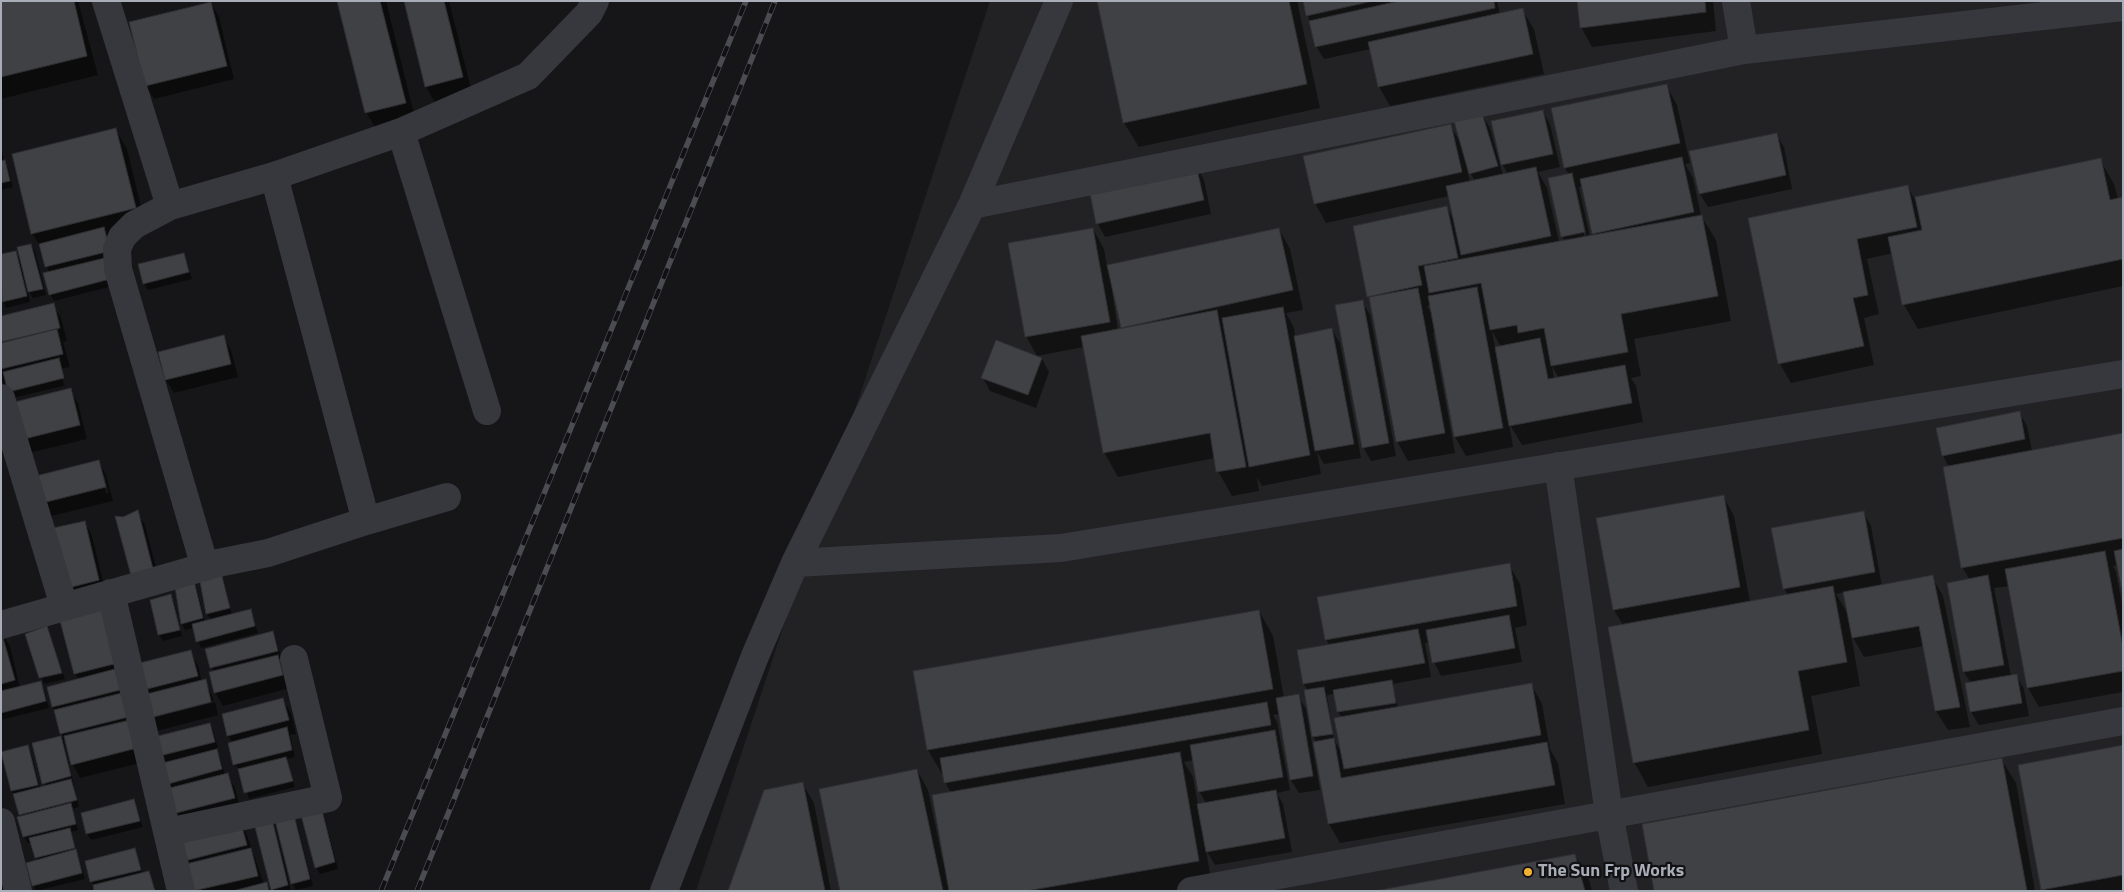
<!DOCTYPE html>
<html>
<head>
<meta charset="utf-8">
<style>
  body { margin:0 }
  #map { position:relative; width:2124px; height:892px; overflow:hidden; background:#161618; font-family:"Titillium Web",sans-serif }
  canvas { display:block }
  .frame { position:absolute; inset:0; border:2px solid #a8adb8; pointer-events:none }
</style>
</head>
<body>
<div id="map">
<canvas width="2124" height="892"></canvas>
<div class="frame"></div>
</div>
<script>
const ctx = document.querySelector('canvas').getContext('2d');
ctx.lineJoin = 'round';
function fill(path, color) {
  ctx.fillStyle = color;
  ctx.fill(path, 'evenodd');
}
function toPath(rows) {
  const path = new Path2D();
  for (const r of rows) {
    path.moveTo(r[0], r[1]);
    for (let i = 2; i < r.length; i += 2) path.lineTo(r[i], r[i + 1]);
  }
  return path;
}
function strokePath(path, color, width, dash) {
  ctx.strokeStyle = color;
  ctx.lineWidth = width;
  ctx.lineCap = dash ? 'butt' : 'round';
  ctx.setLineDash(dash || []);
  ctx.stroke(path);
}
function write(font, color, halo, rows, align = 'center') {
  ctx.font = font + ' "Titillium Web",sans-serif';
  ctx.lineWidth = 4.5;
  ctx.setLineDash([]);
  ctx.textBaseline = 'middle';
  ctx.strokeStyle = halo;
  ctx.fillStyle = color;
  for (const [text, x, y, turn = 0] of rows) {
    ctx.save();
    ctx.translate(x, y);
    ctx.rotate((+turn || 0) * Math.PI / 180);
    ctx.textAlign = isNaN(turn) ? turn : align;
    if (halo) ctx.strokeText(text, 0, 0);
    ctx.fillText(text, 0, 0);
    ctx.restore();
  }
}
fill(toPath([
  [990,1,2123,1,2123,891,696,891]
]), '#222225');
fill(toPath([
  [1,1,78,1,98,75,1,99],
  [339,1,386,1,416,122,378,132,366,112],
  [405,1,449,1,473,97,437,106,426,87],
  [1099,1,1297,1,1320,108,1139,147,1124,123],
  [1304,1,1497,1,1500,14,1522,10,1534,29,1544,74,1390,106,1379,87,1371,49,1324,59,1316,46],
  [1578,1,1713,1,1716,31,1592,47,1581,27],
  [211,3,219,17,234,79,154,99,146,86],
  [1666,85,1677,105,1690,163,1685,164,1693,178,1701,216,1716,240,1731,321,1634,339,1641,376,1631,378,1636,386,1643,422,1522,445,1509,423,1513,447,1466,456,1455,437,1436,332,1433,333,1455,453,1408,461,1397,441,1370,296,1447,208,1454,220,1449,196,1326,223,1315,203,1450,125,1460,142,1482,115,1490,128,1503,175,1508,174,1501,162,1543,111,1550,124,1560,167,1538,172,1547,188,1559,242,1565,241,1562,236,1569,175,1565,168,1552,109],
  [1467,169,1468,169,1475,181,1470,182],
  [1583,186,1593,234,1594,236,1590,237,1579,187],
  [1574,187,1576,187,1587,238,1585,239],
  [1431,305,1432,314,1427,306],
  [1492,331,1501,347,1495,348],
  [1552,366,1559,378,1554,379],
  [116,130,127,149,146,227,108,237,113,286,54,301,50,294,49,273,42,249,32,233],
  [1776,134,1784,147,1792,189,1708,207,1700,194,1691,152],
  [1,145,4,160,8,168,13,187,1,190],
  [2100,160,2114,184,2118,199,2123,198,2123,286,1918,329,1904,305,1893,253,1867,259,1879,314,1864,318,1874,365,1791,383,1780,364,1750,219,1908,187,1917,203],
  [1196,166,1204,180,1211,214,1105,237,1098,224,1090,189],
  [1093,229,1104,249,1107,266,1279,229,1290,249,1303,310,1286,313,1294,328,1295,336,1332,330,1340,343,1361,458,1324,464,1317,452,1321,474,1262,486,1257,477,1259,491,1232,496,1218,471,1215,458,1118,477,1104,452,1084,347,1037,356,1026,336],
  [1112,291,1114,291,1123,329,1118,330],
  [31,245,35,251,46,295,33,298,27,287,30,302,6,308,1,296,1,255,15,252,22,263],
  [184,254,192,279,148,290,144,284],
  [1362,301,1370,315,1396,456,1371,461,1363,447],
  [53,305,61,318,67,341,63,342,70,367,60,369,64,385,67,385,13,398,7,383,4,384,1,379,1,318],
  [223,337,231,350,238,377,174,393,166,380],
  [1042,359,1049,372,1036,408,990,391,983,378],
  [70,390,78,403,87,439,25,454,17,441],
  [2019,412,2027,426,2032,451,2123,435,2123,590,2118,565,2113,566,2116,572,2123,610,2123,692,2039,707,2028,688,2009,586,1994,588,2011,676,2016,675,2024,689,2029,716,1979,725,1971,712,1971,683,1964,672,1948,584,1970,580,1962,567,1949,467,1943,456,1937,429],
  [99,462,106,475,113,501,47,517,39,504],
  [101,475,104,475,109,493,106,493],
  [1723,496,1734,516,1750,602,1788,595,1784,588,1864,513,1871,526,1882,586,1932,577,1943,596,1970,727,1948,730,1936,711,1924,646,1864,657,1851,634,1860,686,1811,696,1822,754,1648,787,1634,762,1623,625,1614,610,1597,519],
  [1845,592,1848,614,1836,594],
  [137,512,145,525,161,587,123,519],
  [84,522,92,536,106,594,77,601,69,588],
  [1509,565,1520,584,1527,625,1515,628,1522,662,1441,676,1434,662,1430,642,1425,643,1431,677,1392,684,1398,708,1531,684,1542,704,1550,749,1558,763,1565,804,1340,843,1329,824,1317,742,1313,737,1308,691,1304,684,1299,651,1330,646,1326,639],
  [1335,694,1338,712,1342,718,1342,753,1334,740,1327,695],
  [220,573,224,580,232,615,250,610,258,633,201,648,194,628,185,630,182,624,193,582,197,589,205,622,211,620,207,614],
  [171,595,174,602,182,636,163,641,159,635,152,601],
  [102,603,144,762,80,778,73,765,68,745,63,739,79,807,72,809,78,830,71,832,85,879,36,891,33,885,38,861,32,843,28,843,24,837,19,818,21,817,12,791,2,753,28,747,31,753,40,788,46,787,34,744,63,737,53,706,79,680,75,674],
  [1259,611,1273,636,1284,698,1298,696,1306,709,1320,790,1299,793,1291,780,1280,714,1273,715,1277,722,1290,790,1277,793,1283,804,1292,852,1215,865,1206,850,1212,885,1179,891,841,891,917,770,928,790,943,862,945,862,951,793,945,782,944,774,942,774,928,750],
  [1194,760,1199,791,1206,803,1198,805,1193,777,1184,762],
  [46,628,65,679,44,684,27,635],
  [1,633,10,646,20,688,40,683,44,689,49,708,1,720],
  [272,633,276,639,281,658,279,659,285,670,290,688,223,706,215,692,214,672,206,650],
  [190,652,198,665,202,682,205,681,214,700,152,716,152,718,215,702,218,715,157,731,150,717,144,696,147,695,138,665],
  [283,700,291,713,296,734,290,735,295,757,286,759,295,787,249,799,240,770,234,764,233,743,228,736,223,714],
  [210,724,213,730,218,748,215,749,220,757,225,776,227,775,235,788,241,811,181,827,174,813,172,789,169,783,176,759,164,762,160,755],
  [2123,746,2123,891,2043,891,2042,890],
  [2001,759,2016,783,2035,891,1656,891],
  [802,783,814,803,831,891,729,891],
  [134,801,143,827,91,840,87,834],
  [320,808,324,814,338,869,320,874,316,867],
  [293,816,297,823,313,886,296,890,292,883],
  [271,820,275,826,291,891,272,891,255,824],
  [240,821,247,835,264,884,266,883,271,891,194,891,185,860],
  [135,850,143,874,149,873,155,891,95,891,87,862],
  [1575,855,1589,880,1592,891,1382,891],
  [1,875,6,891,1,891]
]), '#0007');
const building = toPath([
  [1,1,74,1,87,56,1,77,1,1],
  [337,1,380,1,406,103,365,113,337,1],
  [404,1,444,1,463,77,425,87,404,1],
  [1097,1,1289,1,1307,84,1123,123,1097,1],
  [1303,1,1373,1,1306,16,1303,1],
  [1399,1,1494,1,1495,8,1315,47,1309,21,1399,1],
  [1577,1,1705,1,1706,12,1580,28,1577,1],
  [211,2,227,66,145,86,129,22,211,2],
  [1523,8,1533,54,1378,87,1368,42,1523,8],
  [1667,84,1680,143,1564,168,1551,108,1667,84],
  [1543,110,1553,154,1501,165,1491,121,1543,110],
  [1482,113,1498,166,1469,174,1454,121,1482,113],
  [1451,124,1462,172,1314,204,1303,156,1451,124],
  [116,128,136,208,31,234,12,154,116,128],
  [1777,133,1786,175,1699,194,1689,151,1777,133],
  [1682,157,1694,212,1592,234,1580,179,1682,157],
  [2101,158,2110,200,2123,197,2123,259,1902,305,1888,237,1922,230,1915,197,2101,158],
  [5,160,10,181,1,183,1,161,5,160],
  [1196,165,1204,200,1096,224,1089,188,1196,165],
  [1536,167,1551,236,1461,255,1446,186,1536,167],
  [1572,173,1585,232,1561,237,1548,178,1572,173],
  [1908,185,1917,227,1857,239,1868,295,1853,298,1864,346,1778,364,1748,218,1908,185],
  [1447,206,1458,258,1418,266,1422,285,1367,297,1353,226,1447,206],
  [1702,215,1718,296,1621,314,1628,352,1551,366,1544,328,1518,333,1517,325,1490,330,1481,283,1429,293,1424,266,1702,215],
  [104,227,110,251,45,267,39,244,104,227],
  [1093,228,1110,322,1025,337,1008,243,1093,228],
  [1279,228,1293,290,1121,328,1107,265,1279,228],
  [31,244,43,289,28,292,17,247,31,244],
  [16,251,27,296,2,302,1,254,16,251],
  [184,253,189,272,143,284,138,264,184,253],
  [105,258,110,279,49,295,43,273,105,258],
  [1477,287,1503,428,1454,437,1428,296,1477,287],
  [1418,288,1445,433,1396,442,1369,297,1418,288],
  [1363,300,1389,443,1362,448,1335,305,1363,300],
  [54,303,60,328,1,342,1,316,54,303],
  [1283,307,1310,455,1249,467,1222,318,1283,307],
  [1217,310,1246,467,1216,472,1210,433,1103,453,1081,336,1217,310],
  [1332,328,1354,444,1315,451,1294,336,1332,328],
  [57,329,63,354,1,369,1,343,57,329],
  [224,335,231,364,165,380,158,352,224,335],
  [1540,338,1548,379,1625,365,1632,403,1509,426,1495,347,1540,338],
  [996,340,1042,358,1028,395,981,378,996,340],
  [59,358,64,378,8,392,3,372,59,358],
  [71,388,80,425,16,441,7,404,71,388],
  [2020,411,2025,439,1942,456,1936,428,2020,411],
  [2123,433,2123,538,1961,568,1943,467,2123,433],
  [99,460,106,487,38,504,32,477,99,460],
  [1724,495,1740,587,1613,610,1596,518,1724,495],
  [138,510,154,573,132,579,115,516,123,517,138,510],
  [1864,511,1875,572,1783,589,1771,528,1864,511],
  [85,521,99,580,68,588,53,528,85,521],
  [2123,549,2123,597,2114,551,2123,549],
  [2105,551,2123,647,2123,671,2027,688,2005,569,2105,551],
  [1510,563,1517,606,1325,640,1317,597,1510,563],
  [221,572,230,608,206,614,199,576,221,572],
  [1933,575,1960,707,1935,711,1919,626,1852,638,1843,592,1933,575],
  [1988,575,2004,665,1963,672,1947,583,1988,575],
  [194,581,203,618,181,624,175,587,194,581],
  [1833,586,1847,662,1798,671,1809,730,1633,763,1608,627,1833,586],
  [171,594,180,630,158,635,150,600,171,594],
  [103,602,118,663,74,674,58,613,103,602],
  [251,609,255,626,196,642,192,624,251,609],
  [1259,610,1273,689,927,750,913,671,1259,610],
  [1509,615,1515,648,1432,663,1426,630,1509,615],
  [47,626,62,673,39,678,25,634,47,626],
  [1418,629,1425,663,1303,684,1297,650,1418,629],
  [1,631,15,680,1,684,1,631],
  [273,631,278,651,210,668,205,649,273,631],
  [191,650,198,676,143,690,136,664,191,650],
  [278,655,283,675,214,693,209,672,278,655],
  [115,669,120,690,52,707,47,687,115,669],
  [2017,674,2022,703,1970,712,1965,683,2017,674],
  [206,679,211,702,149,718,143,695,206,679],
  [1392,680,1396,703,1337,712,1333,690,1392,680],
  [41,681,46,701,1,713,1,691,41,681],
  [1532,683,1541,735,1344,769,1334,718,1532,683],
  [1324,687,1333,734,1312,737,1304,690,1324,687],
  [122,693,128,717,60,734,54,710,122,693],
  [1299,694,1313,776,1290,780,1276,698,1299,694],
  [283,698,289,720,227,736,222,714,283,698],
  [1267,702,1271,725,944,783,940,758,1267,702],
  [130,720,137,748,71,765,64,736,130,720],
  [210,723,215,742,159,756,154,737,210,723],
  [287,727,292,750,233,765,228,743,287,727],
  [1275,730,1283,777,1198,792,1190,745,1275,730],
  [61,736,71,776,42,784,32,743,61,736],
  [1334,738,1341,778,1547,742,1555,785,1328,824,1313,742,1334,738],
  [28,745,38,785,11,791,1,752,28,745],
  [2123,745,2123,875,2041,890,2018,765,2123,745],
  [217,749,222,769,168,784,163,763,217,749],
  [1180,752,1199,861,1026,891,949,891,932,795,1180,752],
  [286,757,293,781,244,793,238,769,286,757],
  [2002,758,2027,891,1654,891,1642,824,2002,758],
  [917,769,943,891,840,891,819,789,917,769],
  [228,773,235,798,172,814,166,789,228,773],
  [71,779,77,800,19,815,13,794,71,779],
  [803,782,825,891,728,891,764,790,803,782],
  [1276,790,1285,838,1206,852,1197,804,1276,790],
  [134,799,140,821,86,834,81,813,134,799],
  [71,803,76,824,23,837,17,817,71,803],
  [321,806,335,862,315,868,300,811,321,806],
  [294,815,310,879,291,884,275,820,294,815],
  [272,819,288,885,271,890,254,823,272,819],
  [240,820,247,845,184,861,177,835,240,820],
  [70,828,75,848,35,858,29,838,70,828],
  [135,848,141,870,90,882,85,861,135,848],
  [251,848,258,876,193,891,186,864,251,848],
  [76,849,82,873,32,886,26,863,76,849],
  [1575,854,1585,891,1375,891,1575,854],
  [149,871,155,891,94,891,93,885,149,871],
  [267,882,269,891,233,891,267,882]
]);
fill(building, '#404145');
strokePath(building, '#303034', 1);
strokePath(toPath([
  [106,1,170,206],
  [1736,1,1744,50],
  [401,132,487,411],
  [274,176,366,521],
  [972,205,1744,50,2123,7],
  [1,398,64,606],
  [1558,466,1609,814,1624,891],
  [795,563,1061,548,2123,374],
  [205,567,118,269,117,249,122,237,134,225,170,206,274,176,401,132,528,76,589,13,595,1],
  [111,593,181,891],
  [1,625,218,563,268,553,366,521,447,497],
  [1,822,18,891],
  [168,832,328,798,294,659],
  [664,891,755,656,795,563,972,205,1059,1],
  [1191,891,2123,721]
]), '#37383d', 28);
const rail = toPath([
  [381,891,746,1],
  [417,891,775,1]
]);
strokePath(rail, '#4a4c52', 5.5);
strokePath(rail, '#111113', 4, [11]);
for (const [x, y, r, color] of [
  [1528,872,5,"#f2b134"]
]) {
  const dot = new Path2D();
  dot.arc(x, y, r, 0, 2 * Math.PI);
  ctx.fillStyle = color;
  ctx.fill(dot);
  strokePath(dot, '#111113', 2);
}
write('bold 18px', '#a8adb8', '#111113', [
  ["The Sun Frp Works",1538,872]
], 'left');
</script>
</body>
</html>
